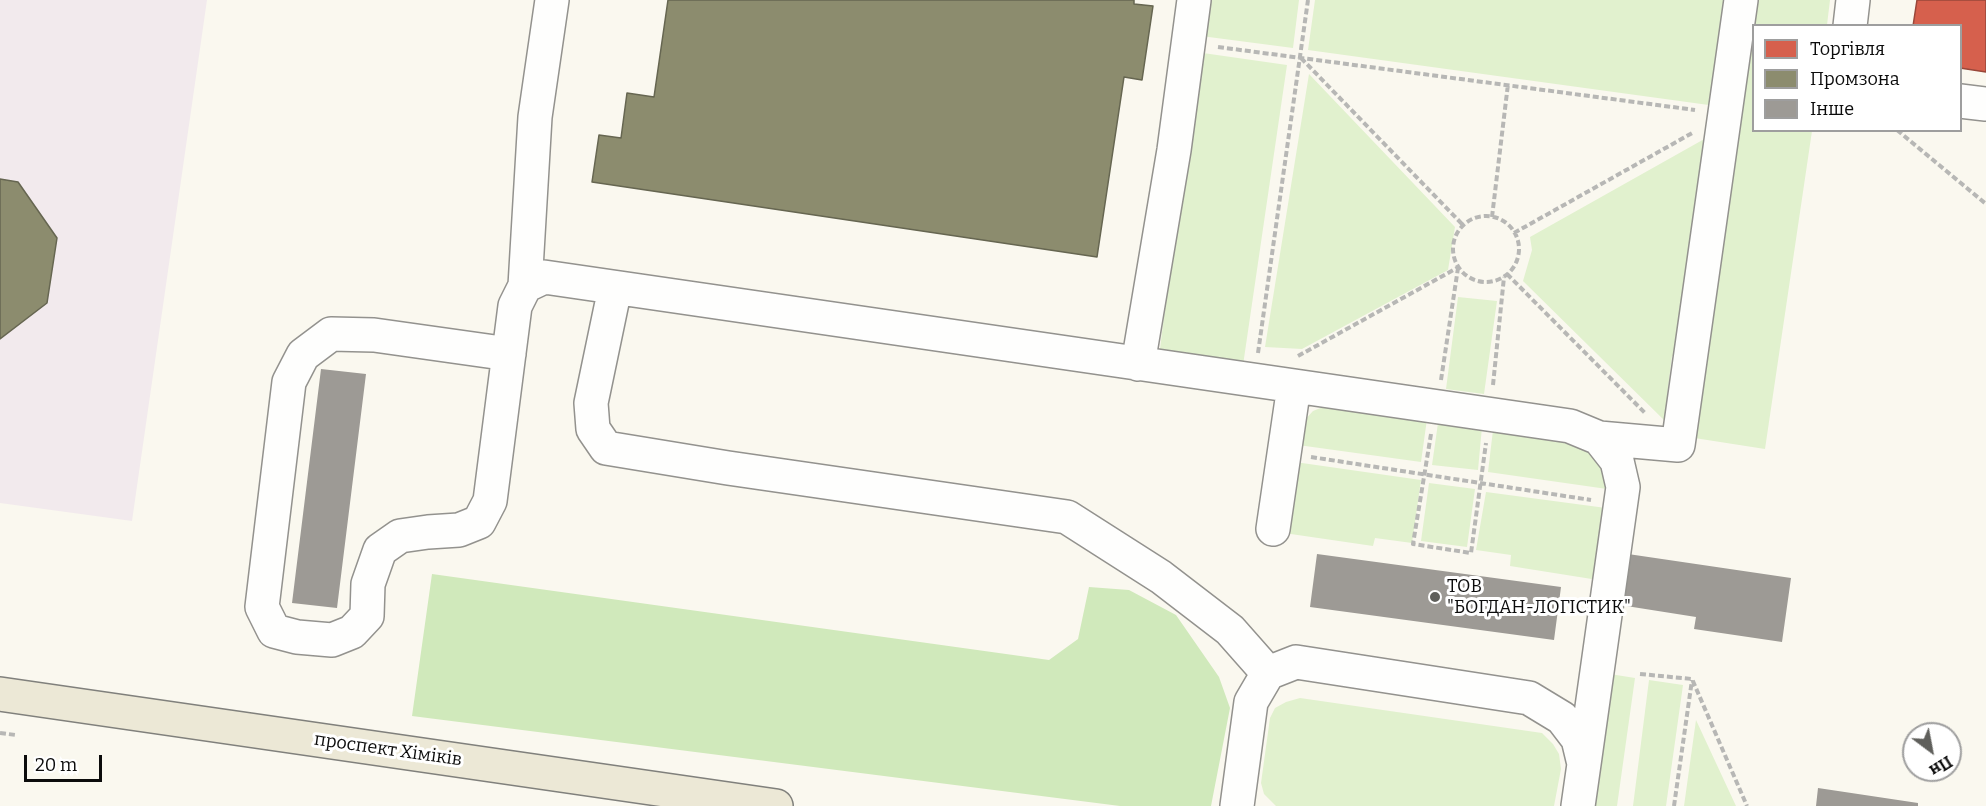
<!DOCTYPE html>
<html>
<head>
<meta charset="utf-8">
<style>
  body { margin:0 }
  #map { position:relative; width:1986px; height:806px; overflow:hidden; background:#faf8ef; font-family:Bitter,serif }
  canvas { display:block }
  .legend { position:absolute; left:1752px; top:24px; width:210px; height:108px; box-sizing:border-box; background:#fff; border:2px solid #9e9e9e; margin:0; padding:8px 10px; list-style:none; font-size:18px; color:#0c0c0c }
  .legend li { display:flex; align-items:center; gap:12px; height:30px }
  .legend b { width:30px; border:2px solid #9e9e9e }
  .north { position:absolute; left:1902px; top:722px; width:60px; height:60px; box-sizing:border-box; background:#fff; border:2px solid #9e9e9e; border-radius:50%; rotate:148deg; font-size:16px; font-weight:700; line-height:24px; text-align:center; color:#0c0c0c }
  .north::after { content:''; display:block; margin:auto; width:21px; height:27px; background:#5f5f5b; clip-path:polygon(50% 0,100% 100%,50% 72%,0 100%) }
  .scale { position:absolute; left:24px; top:755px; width:78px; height:27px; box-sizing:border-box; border:3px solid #0c0c0c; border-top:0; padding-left:8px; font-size:18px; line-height:21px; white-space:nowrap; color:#0c0c0c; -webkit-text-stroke:4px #fff; paint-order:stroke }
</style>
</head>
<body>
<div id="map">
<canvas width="1986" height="806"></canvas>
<ul class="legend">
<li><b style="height:16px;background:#d6604d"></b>Торгівля</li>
<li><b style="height:16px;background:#8c8c6e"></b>Промзона</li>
<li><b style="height:16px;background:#9d9a95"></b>Інше</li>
</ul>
<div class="north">Пн</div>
<div class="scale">20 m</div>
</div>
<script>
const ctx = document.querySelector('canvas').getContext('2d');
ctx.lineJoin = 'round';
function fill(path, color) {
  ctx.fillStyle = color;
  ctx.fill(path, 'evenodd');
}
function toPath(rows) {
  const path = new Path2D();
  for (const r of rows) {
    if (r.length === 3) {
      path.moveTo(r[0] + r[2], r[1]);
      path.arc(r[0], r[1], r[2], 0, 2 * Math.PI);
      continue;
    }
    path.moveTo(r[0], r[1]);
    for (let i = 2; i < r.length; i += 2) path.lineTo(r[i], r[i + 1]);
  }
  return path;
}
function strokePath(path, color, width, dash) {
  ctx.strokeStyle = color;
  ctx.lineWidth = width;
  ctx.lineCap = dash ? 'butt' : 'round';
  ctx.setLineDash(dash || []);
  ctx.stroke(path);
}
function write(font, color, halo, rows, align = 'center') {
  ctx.font = font + ' Bitter,serif';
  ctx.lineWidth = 6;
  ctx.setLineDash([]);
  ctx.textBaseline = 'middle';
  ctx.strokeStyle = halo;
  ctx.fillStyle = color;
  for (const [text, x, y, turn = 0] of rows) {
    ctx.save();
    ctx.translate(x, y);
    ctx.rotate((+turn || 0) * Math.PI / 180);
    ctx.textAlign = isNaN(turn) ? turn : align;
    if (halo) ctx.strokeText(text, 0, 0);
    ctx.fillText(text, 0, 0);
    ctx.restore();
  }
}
fill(toPath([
  [0,0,207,0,132,521,0,503]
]), '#f2eaed');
fill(toPath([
  [1206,0,1299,0,1293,48,1201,36],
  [1315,0,1730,0,1716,106,1308,50],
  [1749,0,1830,0,1827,25,1754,26,1754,130,1812,131,1765,449,1688,437],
  [1196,52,1287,65,1242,372,1160,349],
  [1309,74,1455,227,1448,270,1302,349,1265,347],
  [1715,133,1711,160,1701,160,1695,199,1705,201,1702,223,1692,223,1687,261,1695,265,1692,294,1682,293,1678,329,1686,332,1682,354,1672,356,1667,396,1679,395,1667,423,1523,281,1532,250,1530,237],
  [1458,297,1497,301,1484,394,1446,389],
  [1323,407,1427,419,1421,462,1298,445,1301,424,1313,411],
  [1438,423,1482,427,1478,470,1432,465],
  [1493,430,1566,439,1592,452,1605,469,1607,489,1488,472],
  [1295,462,1421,480,1412,543,1375,538,1373,546,1284,533],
  [1429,483,1475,489,1467,547,1421,541],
  [1486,492,1606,508,1598,580,1510,566,1511,555,1476,550],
  [1610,674,1635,678,1617,806,1591,806],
  [1649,680,1683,685,1666,806,1633,806],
  [1300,698,1542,733,1553,744,1559,754,1561,769,1554,806,1276,806,1264,794,1261,783,1270,718,1275,708,1286,702],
  [1696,720,1736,806,1684,806]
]), '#e1f1ce');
fill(toPath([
  [432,574,1049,660,1078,639,1089,587,1129,590,1176,615,1219,677,1230,708,1211,806,1120,806,412,716]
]), '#d0e9bb');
const shops = toPath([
  [1917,0,1986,0,1986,72,1960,68,1960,26,1913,26,1917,0]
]);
fill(shops, '#d6604d');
strokePath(shops, '#99473a', 1.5);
const industry = toPath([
  [668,0,1134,0,1134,4,1153,6,1142,80,1124,77,1097,257,592,182,599,135,621,138,627,93,654,97,668,0],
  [0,179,18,182,57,238,47,303,0,339,0,179]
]);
fill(industry, '#8c8c6e');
strokePath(industry, '#666651', 1.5);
fill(toPath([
  [321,369,366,374,337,608,292,603],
  [1317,554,1561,587,1554,640,1310,607],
  [1628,554,1791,578,1782,642,1694,629,1696,617,1620,605],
  [1818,788,1918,803,1918,806,1816,806]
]), '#9d9a95');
const minor = toPath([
  [1850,26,1853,0],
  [1960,101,1986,104],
  [525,286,535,117,552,0],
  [615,288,591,403,593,429,606,448,728,468,1067,517,1161,577,1230,630,1268,673],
  [509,354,374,335,331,334,303,355,289,382,262,607,274,631,297,637,332,640,352,632,367,616,368,584,380,550,400,536,428,532,459,530,479,522,490,501,515,306,525,286,544,277,1570,426,1599,438,1617,461,1623,487,1584,764],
  [1138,364,1174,150,1194,0],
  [1599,438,1678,445,1741,0],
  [1273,529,1294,386],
  [1237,806,1251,702,1268,673,1296,662,1529,698,1562,718,1578,739,1584,764,1578,806]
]);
const major = toPath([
  [0,694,776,806]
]);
strokePath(minor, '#93928e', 36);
strokePath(major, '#80807c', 36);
strokePath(toPath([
  [1218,47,1695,110],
  [1301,58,1463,225],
  [1897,130,1986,204],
  [1486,249,33],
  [1492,217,1508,84],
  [1514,233,1694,132],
  [1507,274,1645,413],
  [1258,353,1308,0],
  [1298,356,1457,268],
  [1441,380,1458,268],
  [1493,385,1504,277],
  [1431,434,1413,544,1471,553,1486,443],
  [1311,457,1591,500],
  [1640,674,1692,679,1747,806],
  [0,733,16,735],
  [1674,806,1692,680]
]), '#b7b7b5', 4, [6, 3]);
strokePath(minor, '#fefefd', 33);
strokePath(major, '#ece8d6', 33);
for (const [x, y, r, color] of [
  [1435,597,6,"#5f5f5b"]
]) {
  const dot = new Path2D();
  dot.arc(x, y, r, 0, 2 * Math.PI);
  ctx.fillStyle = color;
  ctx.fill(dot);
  strokePath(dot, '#fff', 2);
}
write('18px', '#0c0c0c', '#fff', [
  ["ТОВ",1447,587],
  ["\"БОГДАН-ЛОГІСТИК\"",1447,608]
], 'left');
write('18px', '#0c0c0c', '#fff', [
  ["проспект Хіміків",388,750,8]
]);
</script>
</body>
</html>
